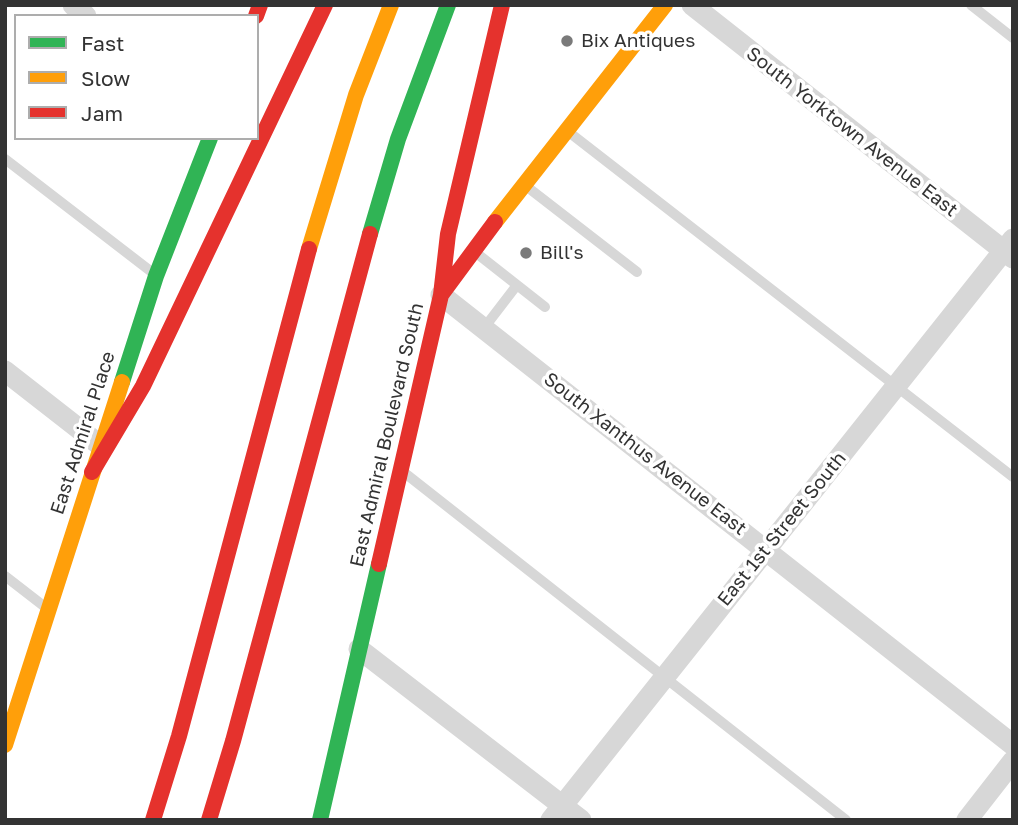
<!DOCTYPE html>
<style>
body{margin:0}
#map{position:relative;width:1018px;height:825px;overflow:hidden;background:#fff;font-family:"Golos Text",sans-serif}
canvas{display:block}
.frame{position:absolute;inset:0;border:7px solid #333;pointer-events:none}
.legend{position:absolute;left:14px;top:14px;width:245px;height:126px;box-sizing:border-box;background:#fff;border:2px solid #adadad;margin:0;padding:9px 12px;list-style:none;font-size:21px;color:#333}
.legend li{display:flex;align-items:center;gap:14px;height:35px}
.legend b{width:35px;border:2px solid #adadad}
</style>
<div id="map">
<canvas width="1018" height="825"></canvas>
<div class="frame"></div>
<ul class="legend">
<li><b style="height:9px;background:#30b455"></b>Fast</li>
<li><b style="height:9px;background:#ff9f0a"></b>Slow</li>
<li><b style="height:9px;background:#e5322d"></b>Jam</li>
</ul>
</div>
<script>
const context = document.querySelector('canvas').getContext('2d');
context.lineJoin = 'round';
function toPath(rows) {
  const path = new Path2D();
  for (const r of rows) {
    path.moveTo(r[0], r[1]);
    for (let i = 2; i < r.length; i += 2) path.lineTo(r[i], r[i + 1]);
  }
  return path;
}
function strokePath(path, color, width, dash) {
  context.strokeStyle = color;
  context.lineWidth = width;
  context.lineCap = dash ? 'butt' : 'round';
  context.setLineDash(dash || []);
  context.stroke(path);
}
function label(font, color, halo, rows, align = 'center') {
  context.font = font + ' "Golos Text",sans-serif';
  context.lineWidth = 7;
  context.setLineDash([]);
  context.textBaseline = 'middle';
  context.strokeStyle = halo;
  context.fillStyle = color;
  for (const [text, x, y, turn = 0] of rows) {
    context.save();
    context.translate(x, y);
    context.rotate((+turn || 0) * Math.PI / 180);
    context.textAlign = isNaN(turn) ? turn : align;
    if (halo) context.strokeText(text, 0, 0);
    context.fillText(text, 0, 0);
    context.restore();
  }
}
const lane = toPath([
 [971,5,1013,38],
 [570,133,1013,477],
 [5,159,153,273],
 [526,186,637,272],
 [475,252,545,307],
 [484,328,517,285],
 [406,474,846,820],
 [5,576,45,607]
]);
const street = toPath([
 [73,5,86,16],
 [692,5,1013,258],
 [441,295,1013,745],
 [5,371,101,446],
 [359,649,581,820],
 [551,820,1013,239],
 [967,820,1013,761]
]);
const fast = toPath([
 [370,234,398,139,448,5],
 [122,382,156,276,210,138],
 [320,820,379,564]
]);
const slow = toPath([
 [495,222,665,5],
 [309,249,356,95,391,5],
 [5,745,122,382]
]);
const jam = toPath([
 [256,16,260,5],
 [441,295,448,234,502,5],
 [92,472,143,386,325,5],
 [379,564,441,295,495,222],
 [153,820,179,736,309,249],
 [209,820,233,741,370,234]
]);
const markers = [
 [567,41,7,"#7a7a7a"],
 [526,253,7,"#7a7a7a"]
];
const poiNames = [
 ["Bix Antiques",581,41],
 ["Bill's",540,253]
];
const streetNames = [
 ["South Yorktown Avenue East",852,132,38],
 ["East Admiral Place",83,433,-72],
 ["East Admiral Boulevard South",387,435,-77],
 ["South Xanthus Avenue East",645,454,38],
 ["East 1st Street South",782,529,-51]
];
strokePath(lane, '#d7d7d7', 10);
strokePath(street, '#d7d7d7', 21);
strokePath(fast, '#30b455', 16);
strokePath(slow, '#ff9f0a', 16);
strokePath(jam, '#e5322d', 16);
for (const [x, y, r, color] of markers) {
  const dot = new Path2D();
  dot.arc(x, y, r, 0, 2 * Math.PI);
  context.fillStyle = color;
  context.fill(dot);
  strokePath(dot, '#fff', 2.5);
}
label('19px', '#333', '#fff', poiNames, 'left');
label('19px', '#333', '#fff', streetNames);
</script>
